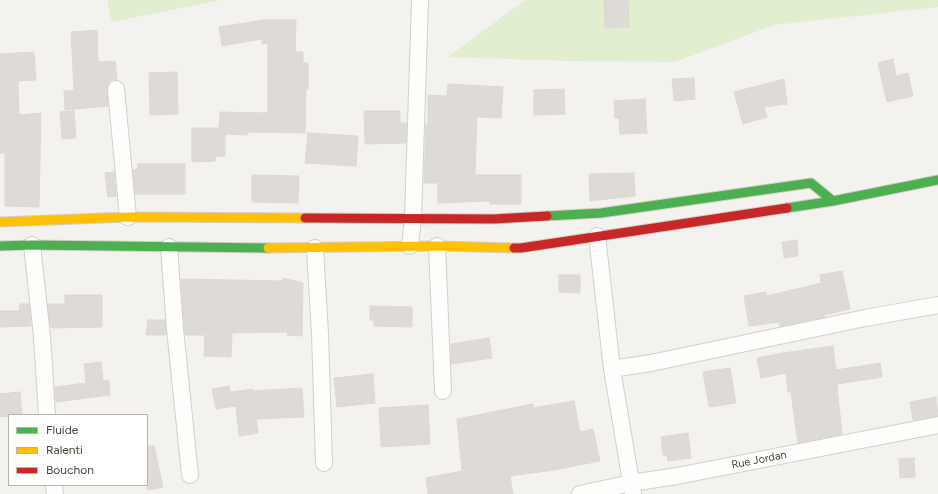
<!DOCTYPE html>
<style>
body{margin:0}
#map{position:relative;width:938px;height:494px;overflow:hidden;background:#f4f2ee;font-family:Figtree,sans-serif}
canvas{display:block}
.legend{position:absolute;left:8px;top:414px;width:140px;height:72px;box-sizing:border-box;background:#fff;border:1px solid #b7b4b0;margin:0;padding:5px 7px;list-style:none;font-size:12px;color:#4b4439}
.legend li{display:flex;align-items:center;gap:8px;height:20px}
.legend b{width:20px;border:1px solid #b7b4b0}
</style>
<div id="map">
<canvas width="938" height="494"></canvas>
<ul class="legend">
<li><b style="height:5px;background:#4caf50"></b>Fluide</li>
<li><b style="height:5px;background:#ffc107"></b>Ralenti</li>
<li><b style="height:5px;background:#c62828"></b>Bouchon</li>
</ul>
</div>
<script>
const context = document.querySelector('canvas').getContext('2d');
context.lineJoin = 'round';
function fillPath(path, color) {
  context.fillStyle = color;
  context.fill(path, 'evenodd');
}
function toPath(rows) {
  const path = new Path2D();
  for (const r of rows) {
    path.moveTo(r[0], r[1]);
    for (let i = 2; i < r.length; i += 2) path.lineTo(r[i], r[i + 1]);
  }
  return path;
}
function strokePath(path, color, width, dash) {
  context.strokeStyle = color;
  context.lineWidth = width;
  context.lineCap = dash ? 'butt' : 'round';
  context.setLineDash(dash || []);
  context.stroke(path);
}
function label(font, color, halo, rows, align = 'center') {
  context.font = font + ' Figtree,sans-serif';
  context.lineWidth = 4;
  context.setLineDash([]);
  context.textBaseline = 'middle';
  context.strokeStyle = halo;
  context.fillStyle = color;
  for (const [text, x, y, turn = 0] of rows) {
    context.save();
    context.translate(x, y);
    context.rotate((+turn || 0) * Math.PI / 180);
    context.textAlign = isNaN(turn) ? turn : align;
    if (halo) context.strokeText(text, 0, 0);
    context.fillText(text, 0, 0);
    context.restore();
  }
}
const green = toPath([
 [107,0,221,0,112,22],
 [525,0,938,0,938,7,774,25,675,62,569,61,448,57]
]);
const building = toPath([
 [604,0,628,0,629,27,605,28,604,0],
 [264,20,296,20,295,52,303,52,303,63,308,63,308,89,306,89,305,133,248,132,248,135,225,134,225,156,215,157,215,161,192,162,192,128,219,128,220,112,268,113,268,43,262,44,262,39,222,46,219,27,264,20],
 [97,30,98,62,115,61,117,80,110,80,107,90,108,106,65,110,64,91,74,90,71,32,97,30],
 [34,52,36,80,18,81,19,115,41,113,39,207,5,206,5,153,0,153,0,54,34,52],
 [893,59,896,76,908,73,913,96,887,102,878,63,893,59],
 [177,72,178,114,150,115,149,73,177,72],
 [694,78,695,99,674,101,672,79,694,78],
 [784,79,787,104,764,107,767,117,743,124,734,92,784,79],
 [448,84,503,87,501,118,477,117,475,175,521,175,521,204,490,204,490,201,438,203,438,183,424,183,426,124,428,124,428,95,447,96,448,84],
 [564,89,565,114,534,115,534,90,564,89],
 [645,99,647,133,620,134,619,118,615,118,614,101,645,99],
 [74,111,76,138,62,139,60,112,74,111],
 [364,111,400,111,400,123,407,123,406,143,365,144,364,111],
 [308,133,358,136,356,166,305,163,308,133],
 [138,164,185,164,185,194,135,194,133,170,138,169,138,164],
 [114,172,116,196,108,197,105,173,114,172],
 [634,173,635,196,590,201,589,174,634,173],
 [252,175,299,176,298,203,252,202,252,175],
 [797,240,798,256,784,258,782,242,797,240],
 [842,271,850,309,824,315,825,317,780,326,779,322,749,326,744,296,766,292,767,296,821,283,820,275,842,271],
 [559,275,580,275,580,293,559,292,559,275],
 [283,278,303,283,302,336,287,335,287,332,232,333,231,357,204,356,205,335,185,335,181,279,283,281,283,278],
 [65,295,102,295,102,327,52,328,50,326,48,304,65,304,65,295],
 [20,304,29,304,31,326,0,327,0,311,19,311,20,304],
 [370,306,412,307,412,327,374,326,374,320,370,320,370,306],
 [148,320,165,320,166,335,146,335,148,320],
 [489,338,492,358,451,364,451,344,489,338],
 [833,346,836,370,880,363,882,377,838,384,837,386,842,434,798,443,791,392,788,392,786,373,761,378,757,358,783,353,833,346],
 [101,362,103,381,109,380,110,395,56,402,55,387,86,383,84,364,101,362],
 [730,368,736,403,709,407,703,372,730,368],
 [373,374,375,403,337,407,334,378,373,374],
 [229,386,230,392,253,389,253,391,302,388,304,417,256,419,258,433,239,436,236,406,216,409,212,389,229,386],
 [20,392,22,415,9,415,9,416,0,417,0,394,20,392],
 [936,397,938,416,913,420,910,402,936,397],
 [574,401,580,432,593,429,600,461,554,470,510,476,513,494,428,494,426,478,462,471,457,419,533,404,533,408,574,401],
 [428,405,430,444,381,447,379,408,428,405],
 [688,433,691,458,668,461,667,455,663,455,661,437,688,433],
 [147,446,154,446,163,487,147,490,147,446],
 [914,458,915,477,900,478,899,459,914,458]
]);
const street = toPath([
 [116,89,128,217],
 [597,236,612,369,633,494],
 [32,245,42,336,47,415],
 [410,246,413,218,420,0],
 [437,246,443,391],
 [169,247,175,329,190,475],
 [315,248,320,334,324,463],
 [612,369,651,363,865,318,938,305],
 [54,485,55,494],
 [580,494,631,483,677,476,938,425]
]);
const fast = toPath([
 [787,208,833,201,938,180],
 [547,216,601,213,811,183,833,201],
 [0,246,32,245,268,248]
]);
const slow = toPath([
 [0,222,128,217,305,218],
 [268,248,437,246,514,248]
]);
const jam = toPath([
 [305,218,493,219,547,216],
 [514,248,521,248,787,208]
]);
const streetNames = [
 ["Rue Jordan",759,460,-11]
];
fillPath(green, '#e1eecf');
fillPath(building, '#dedbd6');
strokePath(building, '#dcd9d4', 1);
strokePath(street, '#d2d0cb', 18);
strokePath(fast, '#d3cfc5', 11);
strokePath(slow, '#d3cfc5', 11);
strokePath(jam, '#d3cfc5', 11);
strokePath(street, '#fdfdfc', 16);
strokePath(fast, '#4caf50', 9);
strokePath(slow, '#ffc107', 9);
strokePath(jam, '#c62828', 9);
label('11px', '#4b4439', '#fff', streetNames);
</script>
